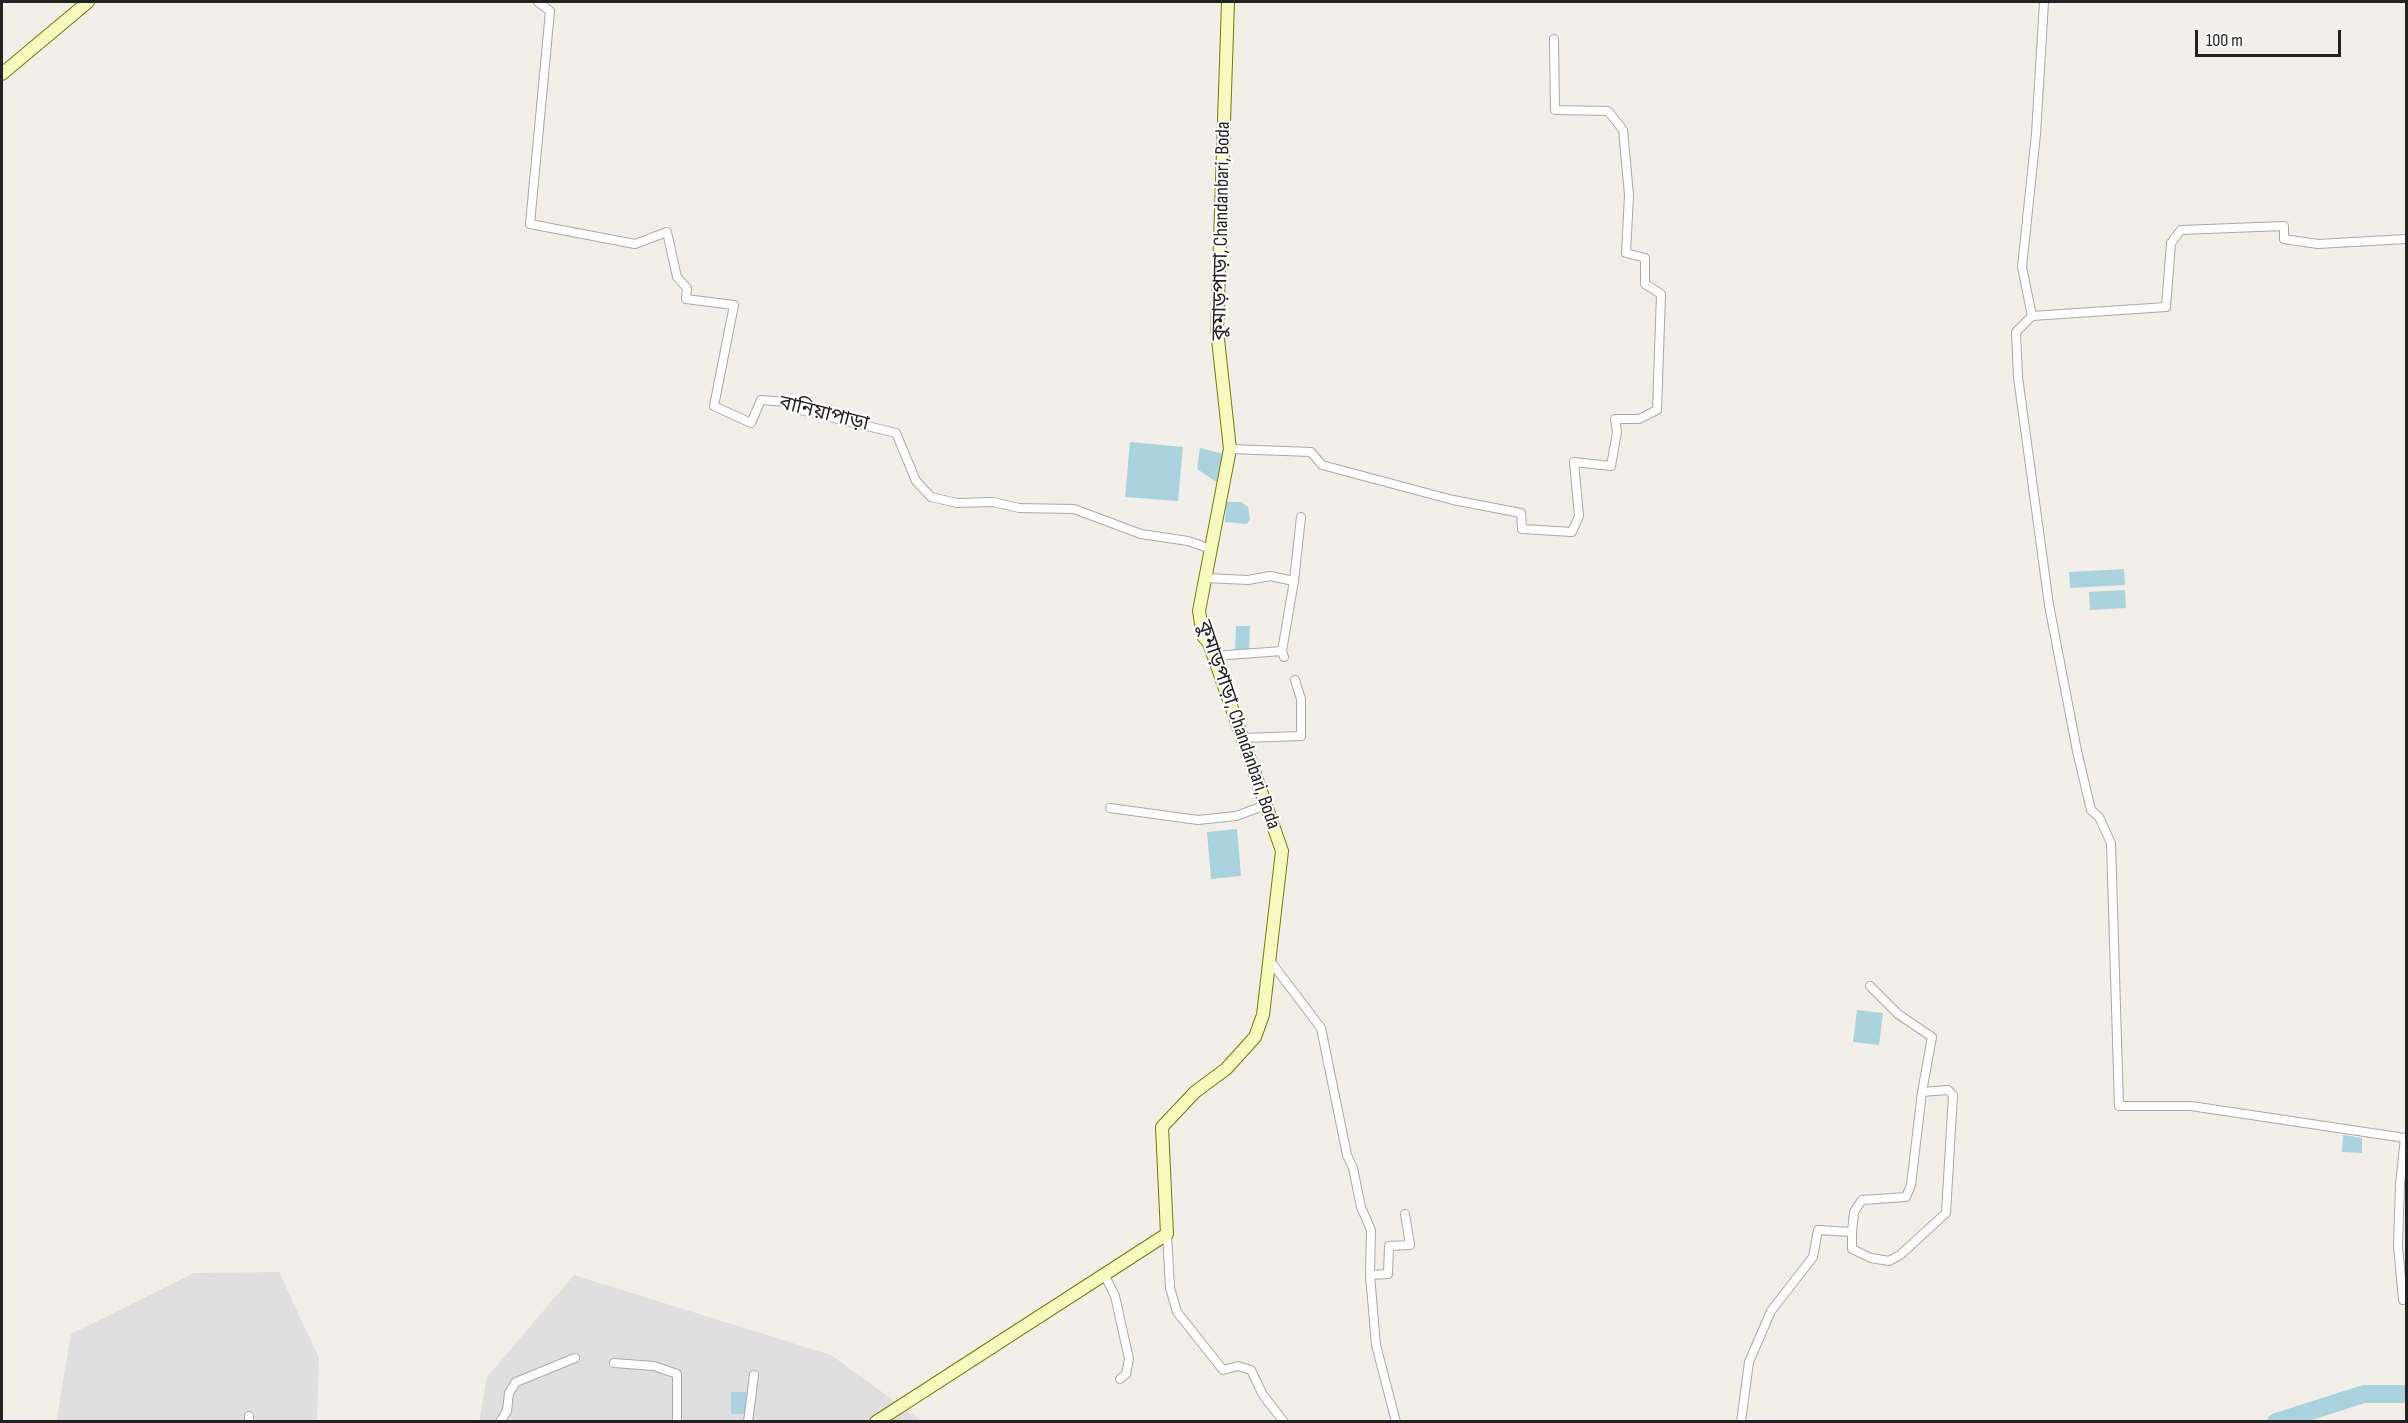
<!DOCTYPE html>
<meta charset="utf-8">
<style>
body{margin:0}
#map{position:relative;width:2408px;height:1423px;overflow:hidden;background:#f2efe9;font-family:"Sofia Sans Condensed",sans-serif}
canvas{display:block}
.frame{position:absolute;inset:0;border:3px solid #222;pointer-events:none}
.scale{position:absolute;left:2195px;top:30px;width:146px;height:27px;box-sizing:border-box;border:3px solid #222;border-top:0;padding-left:8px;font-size:18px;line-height:21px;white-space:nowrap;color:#222;-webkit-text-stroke:4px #fff;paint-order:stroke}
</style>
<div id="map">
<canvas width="2408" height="1423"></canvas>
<div class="frame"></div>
<div class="scale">100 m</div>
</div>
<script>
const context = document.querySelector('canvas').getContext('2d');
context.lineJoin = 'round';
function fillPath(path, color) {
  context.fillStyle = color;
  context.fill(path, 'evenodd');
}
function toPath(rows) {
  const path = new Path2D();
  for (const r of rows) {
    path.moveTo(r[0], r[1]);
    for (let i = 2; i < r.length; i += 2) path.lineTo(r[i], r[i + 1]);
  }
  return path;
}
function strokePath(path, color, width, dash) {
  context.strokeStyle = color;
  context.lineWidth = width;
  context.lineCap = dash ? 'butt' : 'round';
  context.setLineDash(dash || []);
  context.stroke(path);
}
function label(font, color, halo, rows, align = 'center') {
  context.font = font + ' "Sofia Sans Condensed","Noto Sans Bengali",sans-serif';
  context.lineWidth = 4.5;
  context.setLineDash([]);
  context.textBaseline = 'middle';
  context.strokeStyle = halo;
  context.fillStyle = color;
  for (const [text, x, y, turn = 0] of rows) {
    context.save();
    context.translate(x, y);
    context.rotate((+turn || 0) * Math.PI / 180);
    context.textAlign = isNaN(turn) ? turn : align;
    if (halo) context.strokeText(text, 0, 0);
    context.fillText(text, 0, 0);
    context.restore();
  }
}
const residential = toPath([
 [279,1272,319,1358,317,1421,56,1422,71,1334,194,1273],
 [574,1275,831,1355,922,1421,479,1422,487,1377]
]);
const water = toPath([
 [1130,442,1183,447,1178,501,1125,497],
 [1200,448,1224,454,1218,483,1197,469],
 [1226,502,1241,502,1248,507,1250,519,1247,524,1225,522],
 [2124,569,2125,585,2070,588,2069,572],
 [2125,590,2126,608,2090,610,2089,592],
 [1236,626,1250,626,1249,652,1235,652],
 [1237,829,1241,876,1211,879,1207,832],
 [1857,1010,1883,1013,1879,1045,1853,1042],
 [2343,1135,2362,1138,2362,1153,2342,1152],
 [731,1392,746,1392,746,1414,731,1414]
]);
const river = toPath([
 [2276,1422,2364,1394,2406,1394]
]);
const street = toPath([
 [538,2,550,11,530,224,635,244,667,232,677,277,687,288,686,299,734,305,714,406,751,423,761,400,786,402,796,409,896,433,916,481,931,497,957,503,993,502,1019,508,1074,509,1141,534,1188,541,1211,549],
 [2406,239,2318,244,2284,239,2284,226,2181,230,2171,243,2166,307,2032,316,2016,332,2018,377,2049,605,2077,751,2091,810,2099,817,2111,843,2119,1106,2191,1106,2405,1138,2400,1184,2398,1246,2403,1300,2406,1300],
 [2032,316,2022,267,2036,134,2044,2],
 [1230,449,1311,452,1322,465,1453,500,1521,513,1522,529,1572,532,1579,516,1574,462,1611,466,1617,432,1615,419,1639,419,1657,410,1661,294,1645,284,1645,258,1626,253,1629,195,1623,130,1608,111,1555,110,1554,39],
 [1206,578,1248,580,1270,576,1294,581,1282,651,1284,657],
 [1294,581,1301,517],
 [1214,656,1282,651],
 [1243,738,1301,736,1301,699,1295,680],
 [1110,808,1198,820,1236,816,1266,805],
 [1271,962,1321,1028,1347,1155,1353,1168,1361,1207,1371,1230,1370,1275,1376,1345,1396,1422],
 [1852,1232,1854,1212,1862,1200,1906,1197,1911,1185,1922,1092],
 [1167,1234,1170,1288,1177,1312,1223,1370,1238,1366,1251,1370,1263,1395,1284,1422],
 [1104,1274,1115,1296,1129,1359,1126,1374,1120,1379],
 [1370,1275,1388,1274,1389,1246,1410,1245,1405,1214],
 [614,1363,654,1366,677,1374,677,1422],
 [249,1422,249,1416],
 [500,1422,507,1411,509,1393,516,1382,575,1358],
 [748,1422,754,1375],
 [1741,1422,1749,1362,1771,1311,1813,1257,1818,1230,1852,1232,1852,1249,1871,1258,1889,1261,1900,1255,1946,1213,1953,1095,1948,1090,1922,1092,1932,1037,1898,1014,1870,986]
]);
const secondary = toPath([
 [2,74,88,2],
 [876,1422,1167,1234,1162,1127,1195,1092,1226,1069,1255,1037,1263,1015,1282,851,1209,643,1203,636,1199,611,1230,449,1217,330,1228,2]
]);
const streetNames = [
 ["কুমাড়পাড়া, Chandanbari, Boda",1222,231,-89],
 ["বানিয়াপাড়া",824,414,14],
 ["কুমাড়পাড়া, Chandanbari, Boda",1238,725,71]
];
fillPath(residential, '#e0dfdf');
fillPath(water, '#aad3df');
strokePath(river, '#aad3df', 18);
strokePath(street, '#a9a9a9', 10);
strokePath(secondary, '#707d05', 14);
strokePath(street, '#fff', 8);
strokePath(secondary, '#f7fabf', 12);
label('20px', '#222', '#fff', streetNames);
</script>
